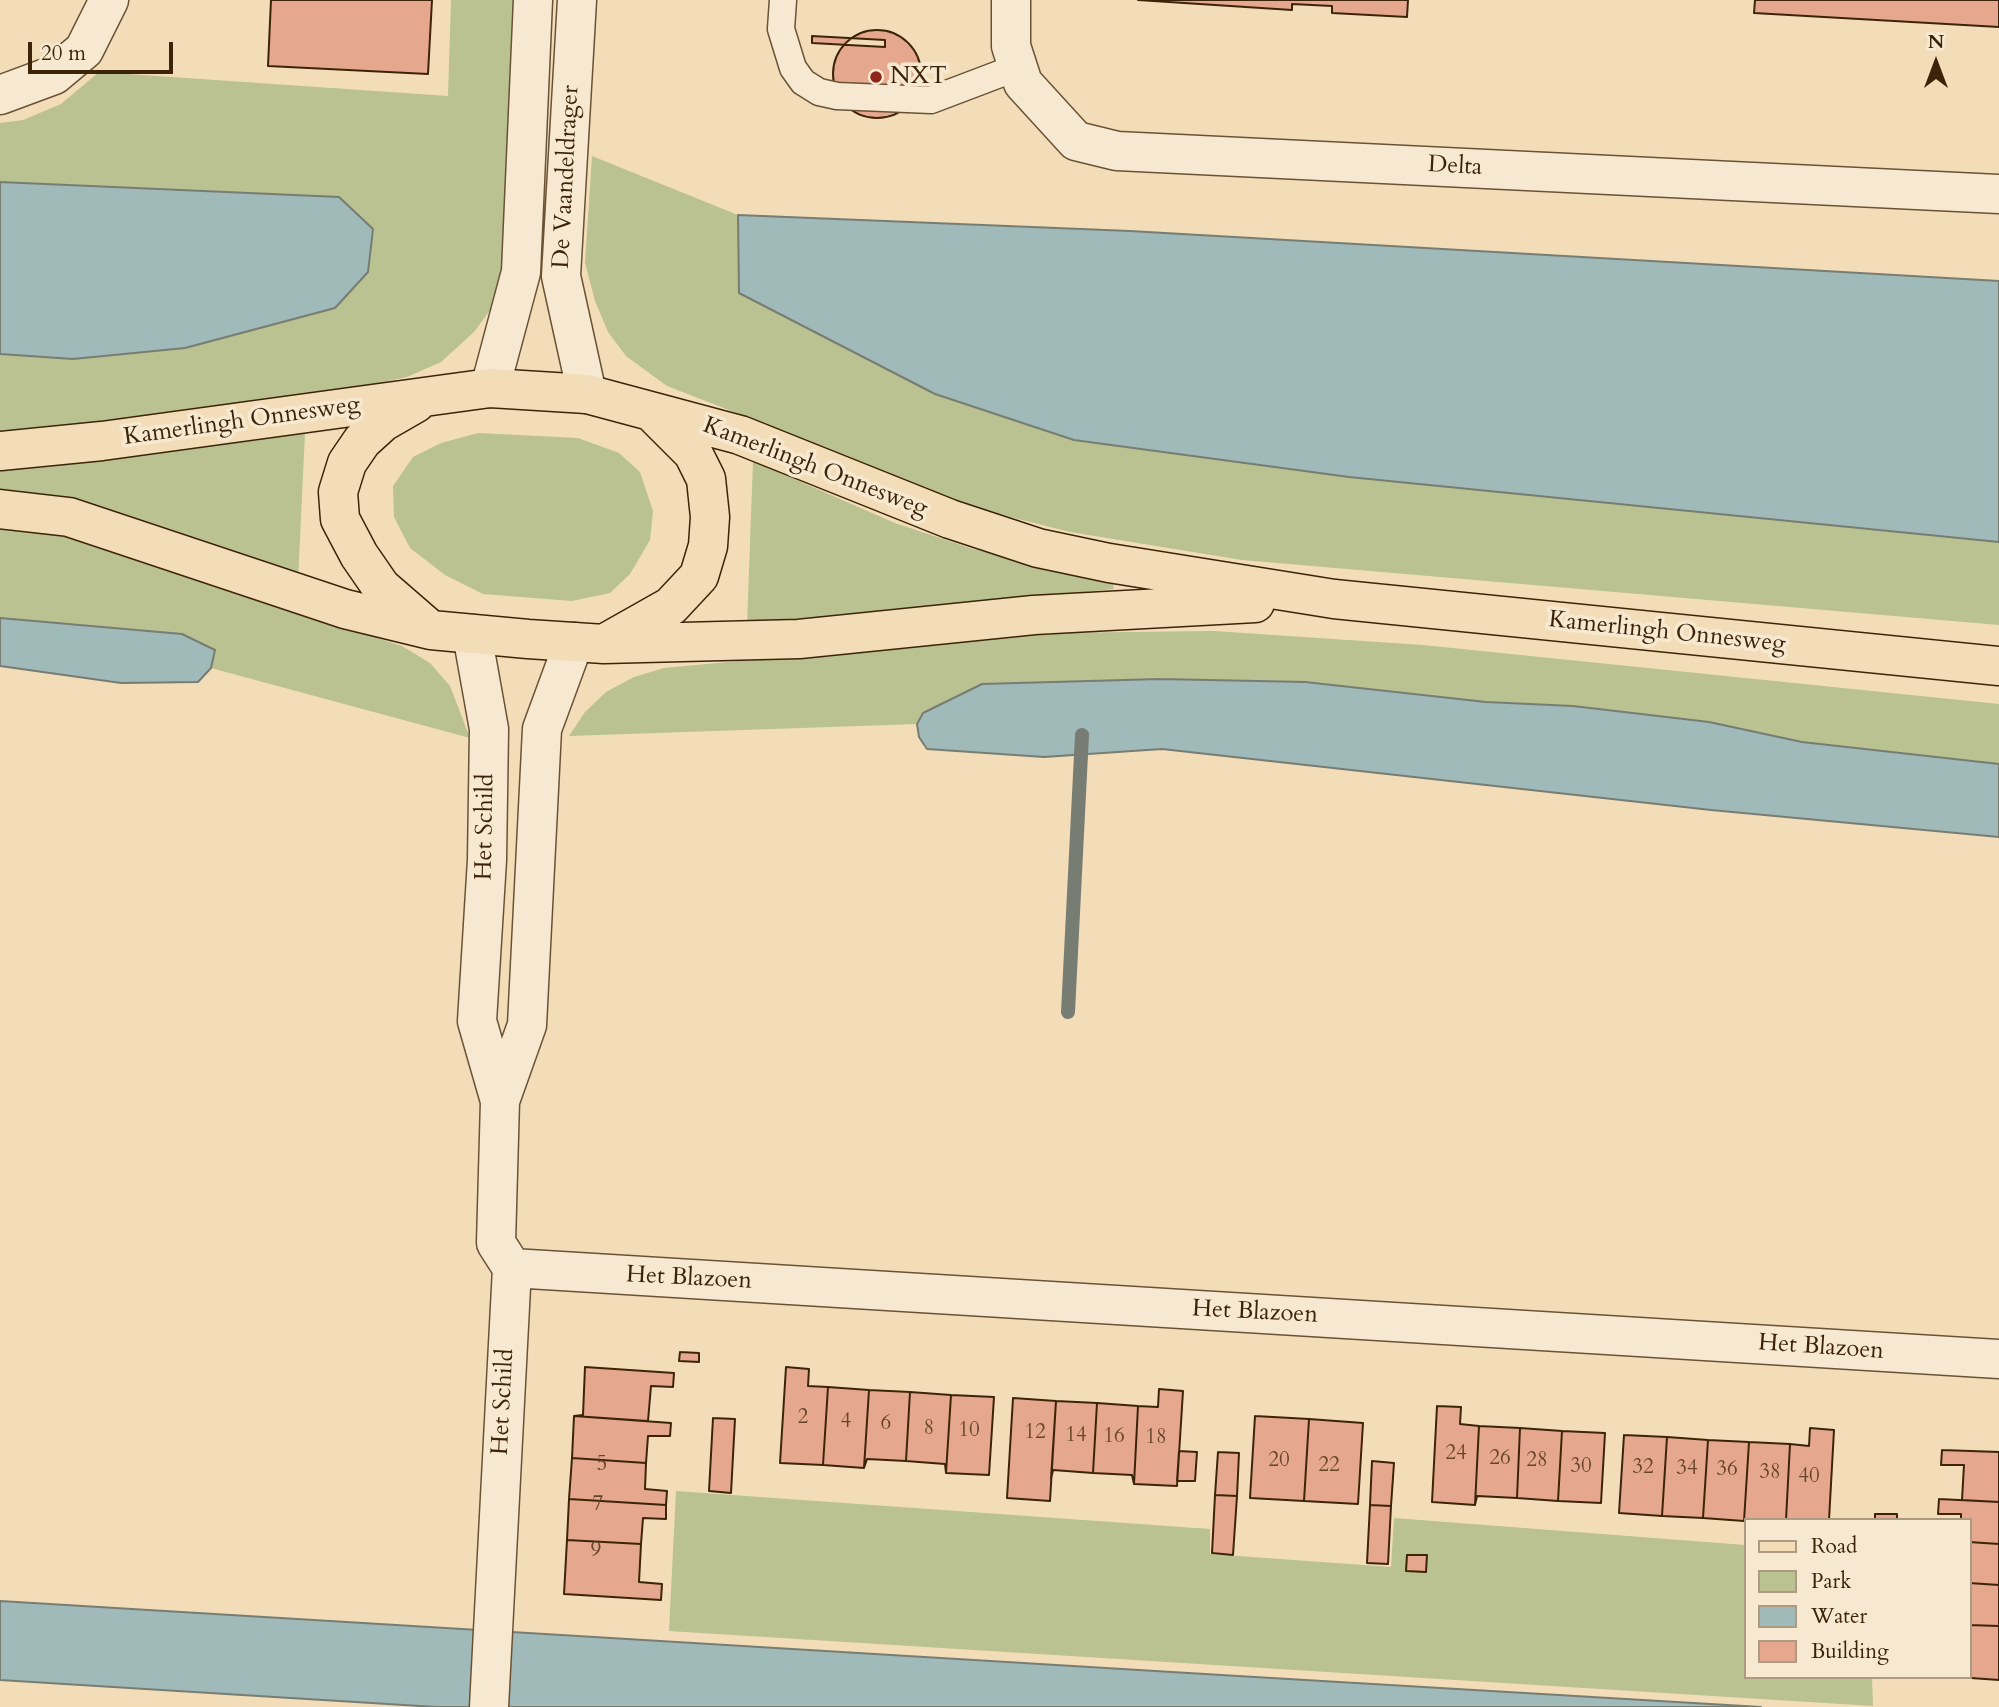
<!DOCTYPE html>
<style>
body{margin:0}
#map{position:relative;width:1999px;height:1707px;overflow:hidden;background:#f3ddb8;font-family:Cardo,serif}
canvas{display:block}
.legend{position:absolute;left:1744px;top:1518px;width:228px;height:161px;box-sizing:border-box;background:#f7e9d1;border:2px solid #ad9a81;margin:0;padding:9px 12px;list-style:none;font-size:21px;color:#3d2409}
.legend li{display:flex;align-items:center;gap:14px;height:35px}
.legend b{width:35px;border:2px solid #ad9a81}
.north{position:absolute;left:1901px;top:28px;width:70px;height:70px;-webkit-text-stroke:5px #f7e9d1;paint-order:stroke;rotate:0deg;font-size:19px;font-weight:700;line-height:28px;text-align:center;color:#3d2409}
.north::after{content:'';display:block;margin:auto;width:24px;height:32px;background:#3d2409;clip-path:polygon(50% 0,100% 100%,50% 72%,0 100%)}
.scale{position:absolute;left:28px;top:42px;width:145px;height:32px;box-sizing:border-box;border:4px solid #3d2409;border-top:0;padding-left:9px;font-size:21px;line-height:24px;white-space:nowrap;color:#3d2409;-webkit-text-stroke:5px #f7e9d1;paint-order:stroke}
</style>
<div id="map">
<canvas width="1999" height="1707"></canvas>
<ul class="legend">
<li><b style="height:9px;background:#f3ddb8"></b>Road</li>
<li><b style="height:19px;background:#b9c290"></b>Park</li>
<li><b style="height:19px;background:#a0b9b9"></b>Water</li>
<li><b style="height:19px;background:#e6a78f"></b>Building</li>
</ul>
<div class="north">N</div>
<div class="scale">20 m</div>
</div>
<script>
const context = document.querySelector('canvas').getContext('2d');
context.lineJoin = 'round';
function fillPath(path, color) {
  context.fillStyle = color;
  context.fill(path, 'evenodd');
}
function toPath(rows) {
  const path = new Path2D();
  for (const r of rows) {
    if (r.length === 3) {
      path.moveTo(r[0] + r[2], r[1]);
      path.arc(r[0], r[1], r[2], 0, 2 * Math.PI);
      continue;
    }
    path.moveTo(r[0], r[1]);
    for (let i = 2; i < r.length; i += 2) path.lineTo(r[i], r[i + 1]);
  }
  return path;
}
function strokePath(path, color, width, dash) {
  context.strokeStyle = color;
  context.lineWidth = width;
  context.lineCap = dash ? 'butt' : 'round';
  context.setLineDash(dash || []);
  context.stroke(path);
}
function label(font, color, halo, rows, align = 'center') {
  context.font = font + ' Cardo,serif';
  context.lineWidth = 7;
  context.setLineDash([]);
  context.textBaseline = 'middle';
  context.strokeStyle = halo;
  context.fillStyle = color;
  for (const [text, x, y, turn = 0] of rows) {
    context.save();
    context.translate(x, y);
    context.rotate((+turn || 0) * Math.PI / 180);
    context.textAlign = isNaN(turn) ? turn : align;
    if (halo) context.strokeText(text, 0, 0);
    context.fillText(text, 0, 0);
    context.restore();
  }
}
const green = toPath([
 [451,0,515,0,510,149,501,276,491,309,474,332,441,362,407,377,332,393,192,418,0,433,0,354,73,359,185,348,334,308,339,197,0,182,0,123,23,120,61,104,99,72,448,96],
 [592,156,738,215,739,293,1074,440,1349,477,1999,542,1999,625,1242,560,1070,532,970,507,857,466,770,426,667,386,626,356,608,332,595,301,585,263],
 [305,433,298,581,0,493,0,468],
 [478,433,578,438,619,453,640,472,653,511,650,540,630,574,610,593,572,601,483,594,445,575,410,548,394,517,393,486,413,457,441,443],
 [753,461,895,523,973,549,1112,579,1114,589,747,626],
 [0,522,36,526,402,646,430,663,450,686,470,738,211,668,215,650,142,630,0,618],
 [1214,631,1423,645,1999,704,1999,764,1802,742,1709,722,1573,706,1486,702,935,709,923,713,917,724,569,736,585,712,606,692,634,677,664,668,1039,633],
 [676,1491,1210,1529,1210,1554,1391,1567,1394,1518,1745,1545,1745,1677,1872,1677,1873,1706,669,1631]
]);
const water = toPath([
 [0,182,339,197,373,229,368,272,335,308,185,348,73,359,0,354,0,182],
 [738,215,1130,231,1999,281,1999,542,1349,477,1074,440,935,394,739,293,738,215],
 [0,618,182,634,215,650,211,668,198,682,121,683,0,666,0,618],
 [1160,679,1305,682,1486,702,1573,706,1709,722,1802,742,1999,764,1999,837,1711,810,1162,749,1044,757,927,749,919,737,917,724,923,713,982,684,1160,679],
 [0,1601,1238,1676,1761,1707,436,1707,0,1680,0,1601]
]);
const stream = toPath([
 [1068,1012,1082,735]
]);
const building = toPath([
 [271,0,432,0,428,74,268,66,271,0],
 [1138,0,1408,0,1407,17,1332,13,1332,6,1292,4,1292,10,1138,0],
 [1755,0,1999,0,1999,27,1754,13,1755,0],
 [877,74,44],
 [812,36,885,40,885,47,812,43,812,36],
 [680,1352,699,1353,699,1362,679,1361,680,1352],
 [585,1367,674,1373,673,1387,651,1386,648,1421,574,1416,583,1415,585,1367],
 [786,1367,809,1369,808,1386,828,1387,823,1465,780,1463,786,1367],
 [828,1387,869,1390,864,1468,823,1465,828,1387],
 [1159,1389,1183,1391,1177,1486,1134,1484,1138,1406,1158,1407,1159,1389],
 [869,1390,910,1392,906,1461,867,1459,864,1468,869,1390],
 [910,1392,951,1395,946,1473,945,1464,906,1461,910,1392],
 [951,1395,994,1397,989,1475,946,1473,951,1395],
 [1013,1398,1056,1401,1050,1501,1007,1498,1013,1398],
 [1056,1401,1097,1403,1093,1473,1053,1470,1051,1479,1056,1401],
 [1097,1403,1138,1406,1134,1484,1132,1475,1093,1473,1097,1403],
 [1437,1406,1461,1407,1460,1424,1479,1426,1475,1505,1432,1502,1437,1406],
 [574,1416,671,1423,670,1436,648,1436,646,1463,572,1458,574,1416],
 [1255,1416,1309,1419,1304,1501,1250,1498,1255,1416],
 [713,1418,735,1419,731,1493,709,1491,713,1418],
 [1309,1419,1363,1423,1358,1504,1304,1501,1309,1419],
 [1479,1426,1520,1428,1517,1498,1477,1496,1475,1505,1479,1426],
 [1520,1428,1562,1431,1558,1501,1517,1498,1520,1428],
 [1810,1428,1834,1430,1829,1520,1786,1520,1790,1444,1809,1446,1810,1428],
 [1562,1431,1605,1433,1601,1503,1558,1501,1562,1431],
 [1624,1435,1667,1437,1662,1516,1619,1513,1624,1435],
 [1667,1437,1708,1440,1703,1518,1662,1516,1667,1437],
 [1708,1440,1749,1442,1744,1521,1703,1518,1708,1440],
 [1749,1442,1790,1444,1786,1520,1744,1521,1749,1442],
 [1942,1450,1999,1452,1999,1502,1962,1500,1964,1465,1941,1465,1942,1450],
 [1179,1451,1197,1452,1195,1481,1177,1481,1179,1451],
 [1218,1452,1239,1453,1237,1496,1215,1495,1218,1452],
 [572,1458,646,1463,645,1489,667,1491,666,1505,569,1499,572,1458],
 [1372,1461,1394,1463,1391,1506,1370,1505,1372,1461],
 [1215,1495,1237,1496,1233,1555,1212,1553,1215,1495],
 [569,1499,666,1505,666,1519,643,1518,641,1544,567,1540,569,1499],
 [1939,1499,1999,1502,1999,1544,1969,1542,1969,1520,1961,1520,1961,1514,1938,1514,1939,1499],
 [1370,1505,1391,1506,1388,1564,1367,1563,1370,1505],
 [1875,1514,1897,1514,1897,1520,1875,1520,1875,1514],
 [567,1540,641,1544,639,1582,662,1584,661,1600,564,1594,567,1540],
 [1969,1542,1999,1544,1999,1585,1969,1583,1969,1542],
 [1407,1555,1427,1555,1426,1572,1406,1571,1407,1555],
 [1969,1583,1999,1585,1999,1626,1969,1625,1969,1583],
 [1969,1625,1999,1626,1999,1680,1957,1677,1969,1677,1969,1625]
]);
const service = toPath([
 [783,0,781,29,793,68,803,82,819,92,837,96,931,100,1018,67]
]);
const minor = toPath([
 [577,0,561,276,587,394],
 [1011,0,1011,46,1023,83,1076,141,1117,151,1999,194],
 [0,95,54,75,84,50,109,0],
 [490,388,521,272,533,0],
 [472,634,489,729,487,860,477,1021,500,1101,496,1243,512,1268,489,1707],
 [500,1101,527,1025,542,729,574,642],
 [512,1268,1999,1359]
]);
const primary = toPath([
 [416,403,383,422,362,441,347,463,338,492,340,519,359,555,381,587,426,626],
 [0,451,102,441,490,388,587,394,740,435,950,519,1038,548,1109,563,1334,599,1999,666],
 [0,509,69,517,345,609,431,630,528,639,604,644,799,639,1034,615,1255,603],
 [609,641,671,606,699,576,708,546,710,517,706,479,693,453,653,413]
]);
const markers = [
 [876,77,7,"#8f2418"]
];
const numberNames = [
 ["2",803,1418],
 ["4",846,1422],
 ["6",886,1424],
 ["8",929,1429],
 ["10",969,1431],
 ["12",1035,1433],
 ["14",1076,1436],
 ["16",1114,1437],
 ["18",1156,1438],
 ["24",1456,1454],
 ["26",1500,1459],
 ["20",1279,1461],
 ["28",1537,1461],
 ["5",602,1465],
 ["22",1329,1466],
 ["30",1581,1467],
 ["32",1643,1468],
 ["34",1687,1469],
 ["36",1727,1470],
 ["38",1770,1473],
 ["40",1809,1477],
 ["7",598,1505],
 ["9",596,1551]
];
const poiNames = [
 ["NXT",890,77]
];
const streetNames = [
 ["Delta",1455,167,3],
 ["De Vaandeldrager",567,177,-87],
 ["Kamerlingh Onnesweg",242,422,-8],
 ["Kamerlingh Onnesweg",815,468,21],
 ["Kamerlingh Onnesweg",1667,633,6],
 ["Het Schild",486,827,-89],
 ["Het Blazoen",689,1279,3],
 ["Het Blazoen",1255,1313,3],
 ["Het Blazoen",1821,1348,4],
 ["Het Schild",504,1402,-87]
];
fillPath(green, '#b9c290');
fillPath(water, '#a0b9b9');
strokePath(water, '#787d73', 2);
strokePath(stream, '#787d73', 14);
fillPath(building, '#e6a78f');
strokePath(building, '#3d2409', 2);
strokePath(service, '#6a5235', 29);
strokePath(minor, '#6a5235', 41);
strokePath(primary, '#3d2409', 41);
strokePath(service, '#f7e9d1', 26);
strokePath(minor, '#f7e9d1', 38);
strokePath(primary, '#f3ddb8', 38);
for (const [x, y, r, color] of markers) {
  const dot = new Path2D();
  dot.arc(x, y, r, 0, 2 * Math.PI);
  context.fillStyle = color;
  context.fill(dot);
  strokePath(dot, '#f7e9d1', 2.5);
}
label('21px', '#67452a', null, numberNames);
label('24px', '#3d2409', '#f7e9d1', poiNames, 'left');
label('24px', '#3d2409', '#f7e9d1', streetNames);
</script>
